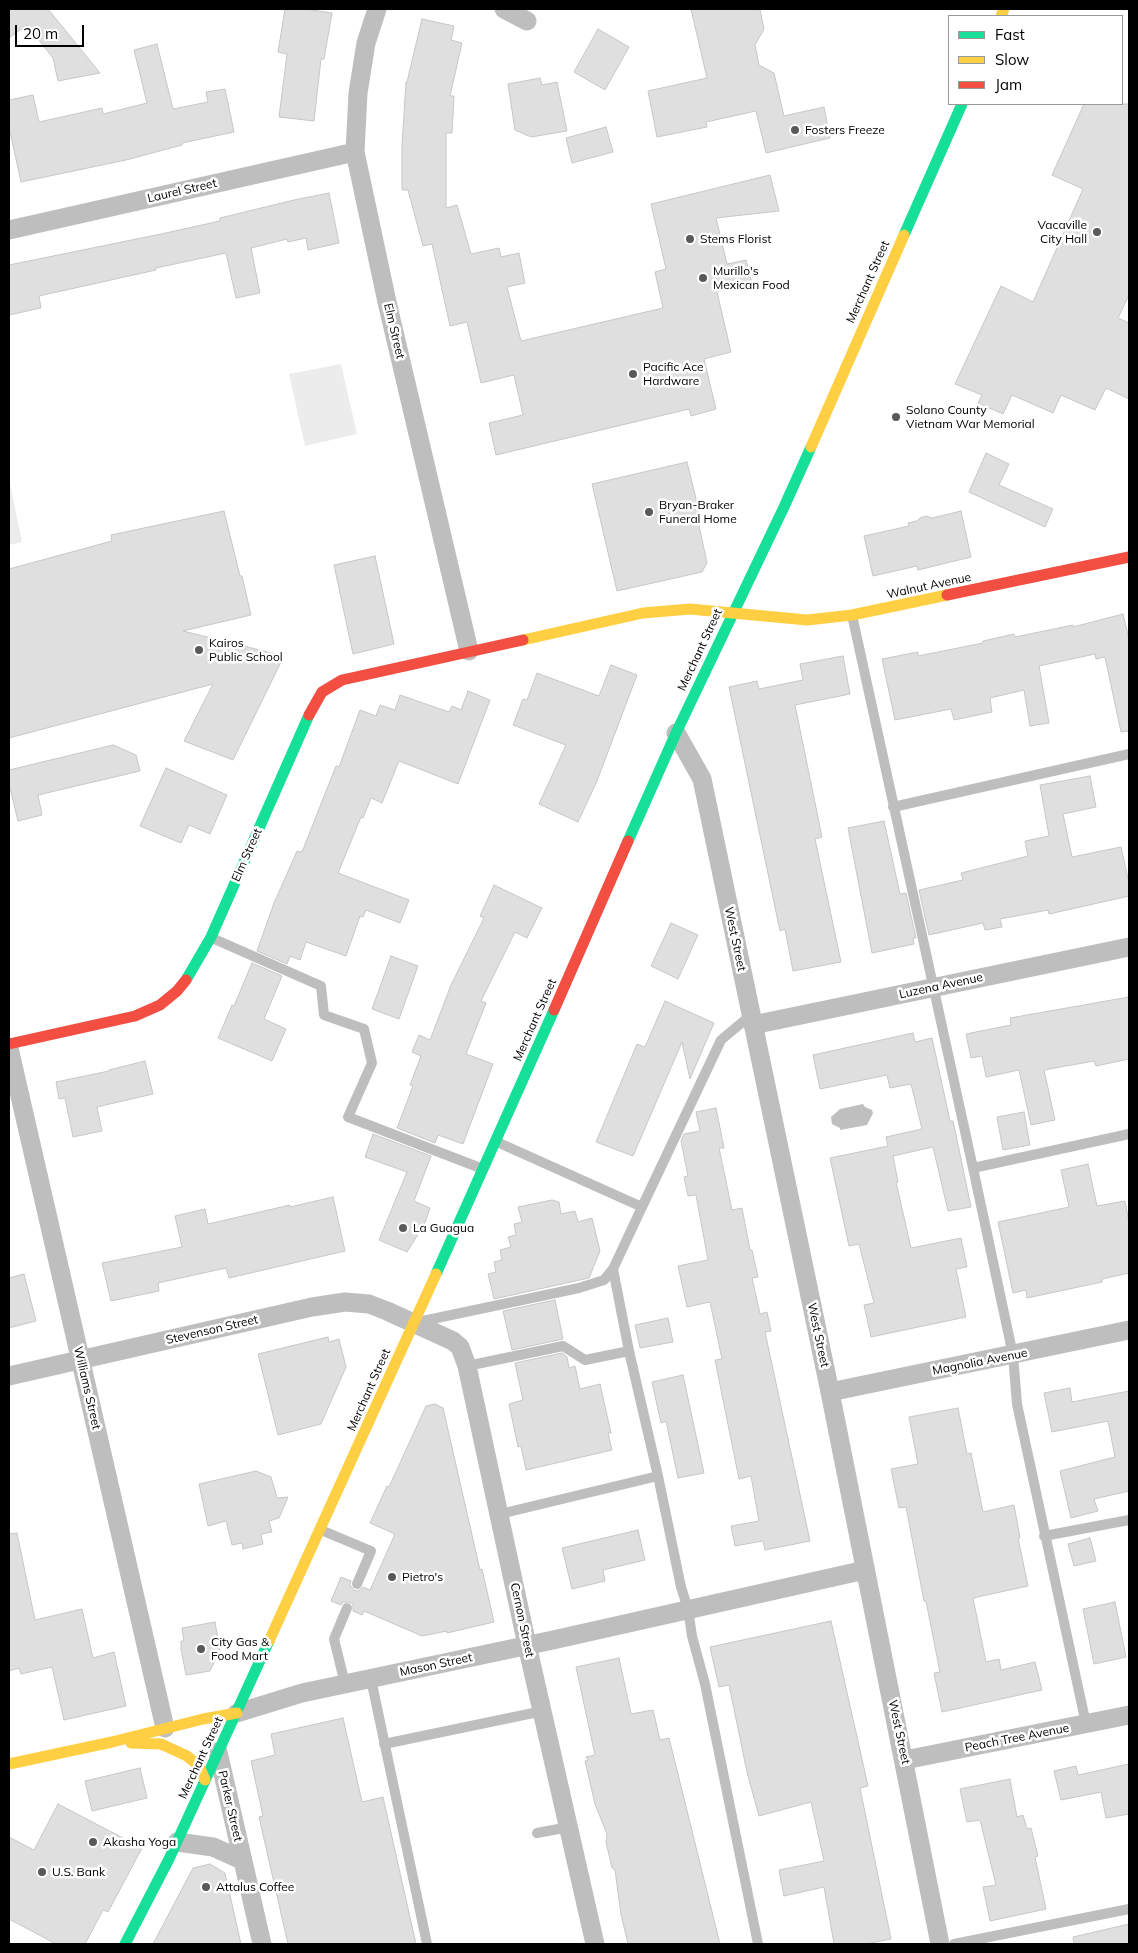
<!DOCTYPE html>
<style>
body{margin:0}
#map{position:relative;width:1138px;height:1953px;overflow:hidden;background:#fff;font-family:Mulish,sans-serif}
canvas{display:block}
.frame{position:absolute;inset:0;border:10px solid #000;pointer-events:none}
.legend{position:absolute;left:948px;top:15px;width:175px;height:90px;box-sizing:border-box;background:#fff;border:1px solid #999;margin:0;padding:6px 9px;list-style:none;font-size:15px;color:#000}
.legend li{display:flex;align-items:center;gap:10px;height:25px}
.legend b{width:25px;border:1px solid #999}
.scale{position:absolute;left:15px;top:25px;width:69px;height:22px;box-sizing:border-box;border:2px solid #000;border-top:0;padding-left:6px;font-size:15px;line-height:18px;white-space:nowrap;color:#000;-webkit-text-stroke:4px #fff;paint-order:stroke}
</style>
<div id="map">
<canvas width="1138" height="1953"></canvas>
<div class="frame"></div>
<ul class="legend">
<li><b style="height:6px;background:#16e098"></b>Fast</li>
<li><b style="height:6px;background:#ffcf43"></b>Slow</li>
<li><b style="height:6px;background:#f24e42"></b>Jam</li>
</ul>
<div class="scale">20 m</div>
</div>
<script>
const context = document.querySelector('canvas').getContext('2d');
context.lineJoin = 'round';
function fillPath(path, color) {
  context.fillStyle = color;
  context.fill(path, 'evenodd');
}
function toPath(rows) {
  const path = new Path2D();
  for (const r of rows) {
    path.moveTo(r[0], r[1]);
    for (let i = 2; i < r.length; i += 2) path.lineTo(r[i], r[i + 1]);
  }
  return path;
}
function strokePath(path, color, width, dash) {
  context.strokeStyle = color;
  context.lineWidth = width;
  context.lineCap = dash ? 'butt' : 'round';
  context.setLineDash(dash || []);
  context.stroke(path);
}
function label(font, color, halo, rows, align = 'center') {
  context.font = font + ' Mulish,sans-serif';
  context.lineWidth = 5;
  context.setLineDash([]);
  context.textBaseline = 'middle';
  context.strokeStyle = halo;
  context.fillStyle = color;
  for (const [text, x, y, turn = 0] of rows) {
    context.save();
    context.translate(x, y);
    context.rotate((+turn || 0) * Math.PI / 180);
    context.textAlign = isNaN(turn) ? turn : align;
    if (halo) context.strokeText(text, 0, 0);
    context.fillText(text, 0, 0);
    context.restore();
  }
}
const green = toPath([
 [341,364,357,434,305,446,289,374],
 [9,479,22,542,9,545]
]);
const water = toPath([
 [863,1104,865,1107,872,1110,873,1113,867,1125,840,1130,840,1128,832,1124,831,1117,840,1109]
]);
const building = toPath([
 [9,9,48,9,100,73,58,81,53,58,27,25,9,38,9,9],
 [285,9,305,9,332,13,324,59,321,59,314,121,279,117,287,54,278,52,285,9],
 [691,9,760,9,764,29,755,45,759,65,774,73,784,116,824,107,830,138,766,153,756,111,706,122,707,127,657,137,648,91,707,78,691,9],
 [422,19,454,26,451,40,462,43,450,96,454,96,452,133,446,133,446,208,457,205,471,254,499,248,501,257,519,253,525,283,507,287,521,341,663,308,655,272,666,269,651,204,770,175,779,211,716,218,727,264,746,260,752,283,717,292,731,352,704,359,716,409,691,416,689,409,496,455,489,423,523,415,514,375,481,383,467,322,450,326,432,244,423,246,408,190,402,190,402,146,406,82,407,82,422,19],
 [598,29,629,47,605,90,574,72,598,29],
 [157,44,173,109,208,102,206,92,225,89,234,132,182,143,182,145,126,160,21,182,9,127,9,100,33,95,39,122,102,108,103,114,147,103,134,50,157,44],
 [540,78,542,85,557,82,567,131,531,137,515,130,508,84,540,78],
 [1084,104,1129,104,1129,295,1118,318,1129,323,1129,399,1106,388,1095,410,1061,395,1053,413,1012,395,1003,414,978,403,982,395,955,384,1001,286,1033,302,1083,189,1052,175,1084,104],
 [606,127,613,152,572,163,566,138,606,127],
 [329,193,339,243,308,250,306,238,288,242,287,239,251,248,260,293,236,298,226,253,156,268,156,270,39,296,41,308,9,315,9,265,161,234,220,221,220,218,294,200,329,193],
 [986,453,1009,464,999,485,1053,509,1045,527,969,492,986,453],
 [687,462,700,515,697,516,707,563,702,572,617,591,592,484,687,462],
 [224,511,240,576,242,576,251,615,183,631,284,656,233,760,184,741,213,684,9,738,9,569,112,541,111,535,224,511],
 [961,511,971,557,918,570,917,566,873,576,864,536,909,526,908,523,917,521,920,518,926,516,932,518,961,511],
 [375,556,394,644,353,654,334,565,375,556],
 [1123,614,1129,639,1129,731,1121,732,1105,657,1096,659,1095,654,1039,666,1049,723,1030,726,1024,690,990,698,992,712,954,720,951,709,895,720,882,659,918,652,918,656,983,643,983,641,1014,634,1015,637,1073,625,1073,627,1123,614],
 [843,656,850,694,795,705,822,837,815,839,841,962,793,971,785,929,780,931,729,687,757,681,759,689,803,680,800,664,843,656],
 [611,665,637,675,597,781,578,822,539,804,566,745,513,725,523,699,527,700,537,673,599,696,611,665],
 [468,691,490,700,458,784,399,761,382,803,371,798,363,818,361,817,338,873,409,900,400,923,366,910,363,917,360,916,346,956,306,942,300,960,290,956,287,964,257,951,274,903,297,851,302,852,336,766,339,767,360,710,376,716,380,705,395,710,400,695,449,712,452,706,461,710,468,691],
 [113,745,136,755,140,771,38,795,42,815,18,821,9,784,9,770,113,745],
 [166,768,227,795,210,834,189,825,181,843,140,826,166,768],
 [1090,776,1096,807,1063,814,1072,857,1121,847,1129,883,1129,896,1049,914,1048,910,1000,919,1002,927,985,930,983,923,929,935,919,890,963,880,961,873,1028,856,1025,841,1049,836,1040,785,1090,776],
 [884,821,900,894,906,893,916,938,913,938,914,944,872,953,848,828,884,821],
 [494,885,542,908,527,938,515,932,481,1001,486,1003,466,1054,493,1064,463,1144,438,1135,435,1143,397,1128,413,1086,410,1085,421,1056,412,1052,419,1035,430,1040,451,985,484,918,480,916,494,885],
 [671,923,698,935,678,979,651,966,671,923],
 [391,956,418,966,399,1019,372,1009,391,956],
 [252,963,282,976,264,1019,286,1029,272,1061,218,1038,232,1005,234,1006,252,963],
 [1129,997,1129,1059,1096,1066,1094,1061,1044,1070,1055,1120,1031,1125,1019,1070,986,1077,982,1056,971,1058,966,1034,1011,1025,1010,1018,1129,997],
 [665,1001,714,1023,690,1079,682,1042,633,1156,596,1142,637,1044,645,1047,665,1001],
 [913,1033,915,1042,932,1038,950,1121,953,1121,971,1207,948,1211,933,1147,893,1156,898,1182,896,1182,911,1248,961,1238,967,1267,956,1269,966,1317,871,1337,864,1305,874,1303,859,1244,849,1246,830,1158,888,1146,886,1137,922,1129,911,1084,890,1088,887,1075,820,1089,813,1055,913,1033],
 [145,1061,153,1094,97,1107,102,1131,73,1137,65,1098,59,1099,56,1082,109,1071,109,1070,145,1061],
 [716,1108,724,1148,719,1148,732,1210,742,1208,750,1250,752,1250,758,1277,752,1278,760,1314,767,1312,771,1331,765,1332,810,1541,765,1550,763,1541,735,1546,731,1526,759,1521,751,1476,739,1479,715,1360,722,1359,710,1302,687,1307,678,1266,708,1260,696,1195,688,1196,684,1177,688,1176,681,1141,684,1134,700,1131,696,1112,716,1108],
 [1024,1112,1030,1145,1003,1150,997,1117,1024,1112],
 [373,1134,431,1156,414,1201,430,1208,425,1223,407,1252,379,1240,407,1172,365,1157,373,1134],
 [1088,1164,1097,1206,1125,1201,1129,1222,1129,1273,1102,1279,1102,1282,1027,1298,1026,1290,1013,1293,998,1222,1069,1207,1061,1170,1088,1164],
 [333,1197,345,1251,229,1278,226,1268,158,1283,159,1291,111,1301,102,1263,182,1247,175,1216,205,1209,208,1224,290,1205,290,1207,333,1197],
 [552,1200,559,1202,561,1214,575,1211,578,1222,592,1218,600,1251,589,1278,494,1299,488,1274,496,1272,494,1262,502,1260,500,1250,511,1247,508,1237,516,1235,514,1224,522,1222,518,1207,552,1200],
 [24,1274,36,1321,9,1328,9,1278,24,1274],
 [555,1300,563,1339,512,1350,503,1311,555,1300],
 [668,1318,673,1342,640,1348,635,1325,668,1318],
 [328,1337,329,1342,339,1339,346,1367,321,1424,278,1435,258,1354,328,1337],
 [562,1353,567,1357,569,1368,575,1366,580,1389,600,1384,611,1433,608,1433,612,1450,526,1470,521,1446,518,1447,509,1404,523,1400,515,1363,562,1353],
 [683,1375,704,1473,678,1478,666,1421,661,1423,652,1382,683,1375],
 [1070,1388,1072,1402,1129,1391,1129,1491,1094,1499,1098,1511,1071,1518,1060,1471,1115,1457,1108,1421,1052,1432,1044,1393,1070,1388],
 [435,1404,443,1408,480,1570,482,1569,494,1622,447,1633,447,1631,422,1636,364,1611,362,1615,353,1611,353,1604,349,1602,343,1602,341,1605,331,1601,341,1577,351,1581,350,1585,354,1590,358,1591,363,1587,370,1590,395,1534,370,1523,387,1486,389,1487,426,1406,435,1404],
 [958,1408,967,1454,971,1453,983,1512,1014,1505,1020,1538,1018,1538,1028,1586,973,1598,986,1662,999,1659,1001,1670,1035,1662,1042,1690,942,1712,934,1673,940,1672,926,1601,924,1601,906,1507,899,1508,891,1469,918,1464,909,1417,958,1408],
 [256,1471,271,1477,277,1498,288,1497,279,1518,269,1521,272,1532,261,1534,263,1544,243,1549,242,1543,232,1545,226,1521,208,1526,199,1484,256,1471],
 [638,1530,645,1560,603,1570,605,1581,572,1589,562,1548,638,1530],
 [17,1533,35,1620,82,1609,93,1658,114,1652,126,1706,64,1720,52,1667,21,1674,19,1668,9,1671,9,1534,17,1533],
 [1090,1538,1096,1561,1074,1566,1068,1544,1090,1538],
 [1115,1602,1126,1657,1094,1664,1083,1609,1115,1602],
 [831,1621,868,1786,860,1788,891,1939,866,1944,834,1944,824,1887,784,1896,779,1870,824,1861,811,1802,759,1816,747,1772,729,1685,719,1687,710,1647,831,1621],
 [215,1622,220,1651,210,1671,186,1675,181,1649,181,1641,184,1641,182,1628,215,1622],
 [619,1658,631,1714,653,1710,660,1740,669,1738,720,1944,628,1944,621,1914,615,1870,612,1868,606,1842,607,1834,595,1804,585,1761,588,1760,586,1757,595,1755,576,1667,619,1658],
 [343,1718,362,1802,383,1797,416,1944,288,1944,259,1817,263,1816,251,1761,275,1755,271,1734,343,1718],
 [1129,1764,1129,1814,1106,1818,1101,1792,1061,1800,1054,1771,1076,1766,1078,1775,1129,1764],
 [140,1768,147,1798,92,1811,85,1781,140,1768],
 [1010,1779,1017,1817,1023,1815,1027,1829,1031,1828,1038,1856,1035,1857,1046,1909,990,1921,983,1887,996,1885,980,1820,967,1822,960,1789,1010,1779],
 [58,1804,142,1848,108,1912,103,1910,85,1944,56,1944,9,1919,9,1837,34,1850,58,1804],
 [210,1864,225,1873,241,1944,153,1944,193,1868,210,1864],
 [1129,1924,1129,1944,1074,1944,1073,1937,1129,1924]
]);
const lane = toPath([
 [852,615,973,1168,1013,1355,1017,1404,1086,1724],
 [893,807,1129,754],
 [212,938,321,986,324,1015,364,1029,372,1063,348,1117,483,1169],
 [497,1142,642,1207,721,1040,751,1015],
 [973,1168,1129,1134],
 [613,1269,629,1351],
 [418,1322,579,1288,604,1280,613,1269,642,1207],
 [467,1366,563,1346,585,1360,629,1351,658,1476,500,1514],
 [658,1476,681,1587,688,1609,692,1636,705,1684,758,1944],
 [321,1530,371,1551,357,1584],
 [1044,1536,1129,1520],
 [371,1679,427,1944],
 [345,1684,334,1639,347,1608],
 [384,1744,543,1711],
 [537,1833,569,1827],
 [954,1944,1129,1909]
]);
const street = toPath([
 [377,9,366,43,358,93,355,152,387,302,469,651],
 [504,9,527,21],
 [9,230,355,152],
 [676,733,702,779,830,1392,940,1944],
 [753,1025,1129,947],
 [9,1048,165,1728],
 [9,1376,312,1307,345,1302,369,1304,387,1311,453,1341,460,1347,467,1366,527,1645,595,1944],
 [830,1392,1129,1330],
 [237,1713,302,1693,553,1640,865,1570],
 [218,1752,262,1944],
 [905,1760,1129,1715],
 [177,1842,213,1847,242,1860]
]);
const fast = toPath([
 [904,235,962,104],
 [628,841,676,733,784,507,811,447],
 [186,980,211,937,309,715],
 [436,1274,554,1010],
 [125,1944,169,1859,269,1641]
]);
const slow = toPath([
 [1001,16,1004,9],
 [811,447,904,235],
 [523,640,643,613,690,609,807,620,852,615,947,595],
 [269,1641,436,1274],
 [131,1743,161,1744,187,1756,199,1766,205,1780],
 [9,1764,112,1742,203,1719,237,1713]
]);
const jam = toPath([
 [947,595,1129,557],
 [309,715,322,692,342,680,523,640],
 [554,1010,628,841],
 [9,1044,135,1016,160,1005,177,991,186,980]
]);
const markers = [
 [795,130,5,"#595959"],
 [1097,232,5,"#595959"],
 [690,239,5,"#595959"],
 [703,278,5,"#595959"],
 [633,374,5,"#595959"],
 [896,417,5,"#595959"],
 [649,512,5,"#595959"],
 [199,650,5,"#595959"],
 [403,1228,5,"#595959"],
 [392,1577,5,"#595959"],
 [201,1649,5,"#595959"],
 [93,1842,5,"#595959"],
 [42,1872,5,"#595959"],
 [206,1887,5,"#595959"]
];
const poiNames = [
 ["Fosters Freeze",805,130],
 ["Vacaville",1087,225,"right"],
 ["City Hall",1087,239,"right"],
 ["Stems Florist",700,239],
 ["Murillo's",713,271],
 ["Mexican Food",713,285],
 ["Pacific Ace",643,367],
 ["Hardware",643,381],
 ["Solano County",906,410],
 ["Vietnam War Memorial",906,424],
 ["Bryan-Braker",659,505],
 ["Funeral Home",659,519],
 ["Kairos",209,643],
 ["Public School",209,657],
 ["La Guagua",413,1228],
 ["Pietro's",402,1577],
 ["City Gas &",211,1642],
 ["Food Mart",211,1656],
 ["Akasha Yoga",103,1842],
 ["U.S. Bank",52,1872],
 ["Attalus Coffee",216,1887]
];
const streetNames = [
 ["Laurel Street",182,191,-13],
 ["Merchant Street",868,282,-66],
 ["Elm Street",394,331,77],
 ["Walnut Avenue",929,586,-12],
 ["Merchant Street",700,650,-65],
 ["Elm Street",247,855,-66],
 ["West Street",735,939,78],
 ["Luzena Avenue",941,986,-12],
 ["Merchant Street",535,1020,-66],
 ["Stevenson Street",212,1330,-13],
 ["West Street",818,1335,78],
 ["Magnolia Avenue",980,1362,-11],
 ["Williams Street",87,1388,77],
 ["Merchant Street",369,1390,-66],
 ["Cernon Street",522,1620,78],
 ["Mason Street",436,1665,-12],
 ["West Street",899,1732,78],
 ["Peach Tree Avenue",1017,1738,-11],
 ["Merchant Street",201,1758,-65],
 ["Parker Street",230,1806,77]
];
fillPath(green, '#ececec');
fillPath(water, '#bfbfbf');
fillPath(building, '#dfdfdf');
strokePath(building, '#c7c7c7', 1);
strokePath(lane, '#bebebe', 10);
strokePath(street, '#bebebe', 19);
strokePath(fast, '#16e098', 11);
strokePath(slow, '#ffcf43', 11);
strokePath(jam, '#f24e42', 11);
for (const [x, y, r, color] of markers) {
  const dot = new Path2D();
  dot.arc(x, y, r, 0, 2 * Math.PI);
  context.fillStyle = color;
  context.fill(dot);
  strokePath(dot, '#fff', 2);
}
label('12px', '#000', '#fff', poiNames, 'left');
label('12px', '#000', '#fff', streetNames);
</script>
